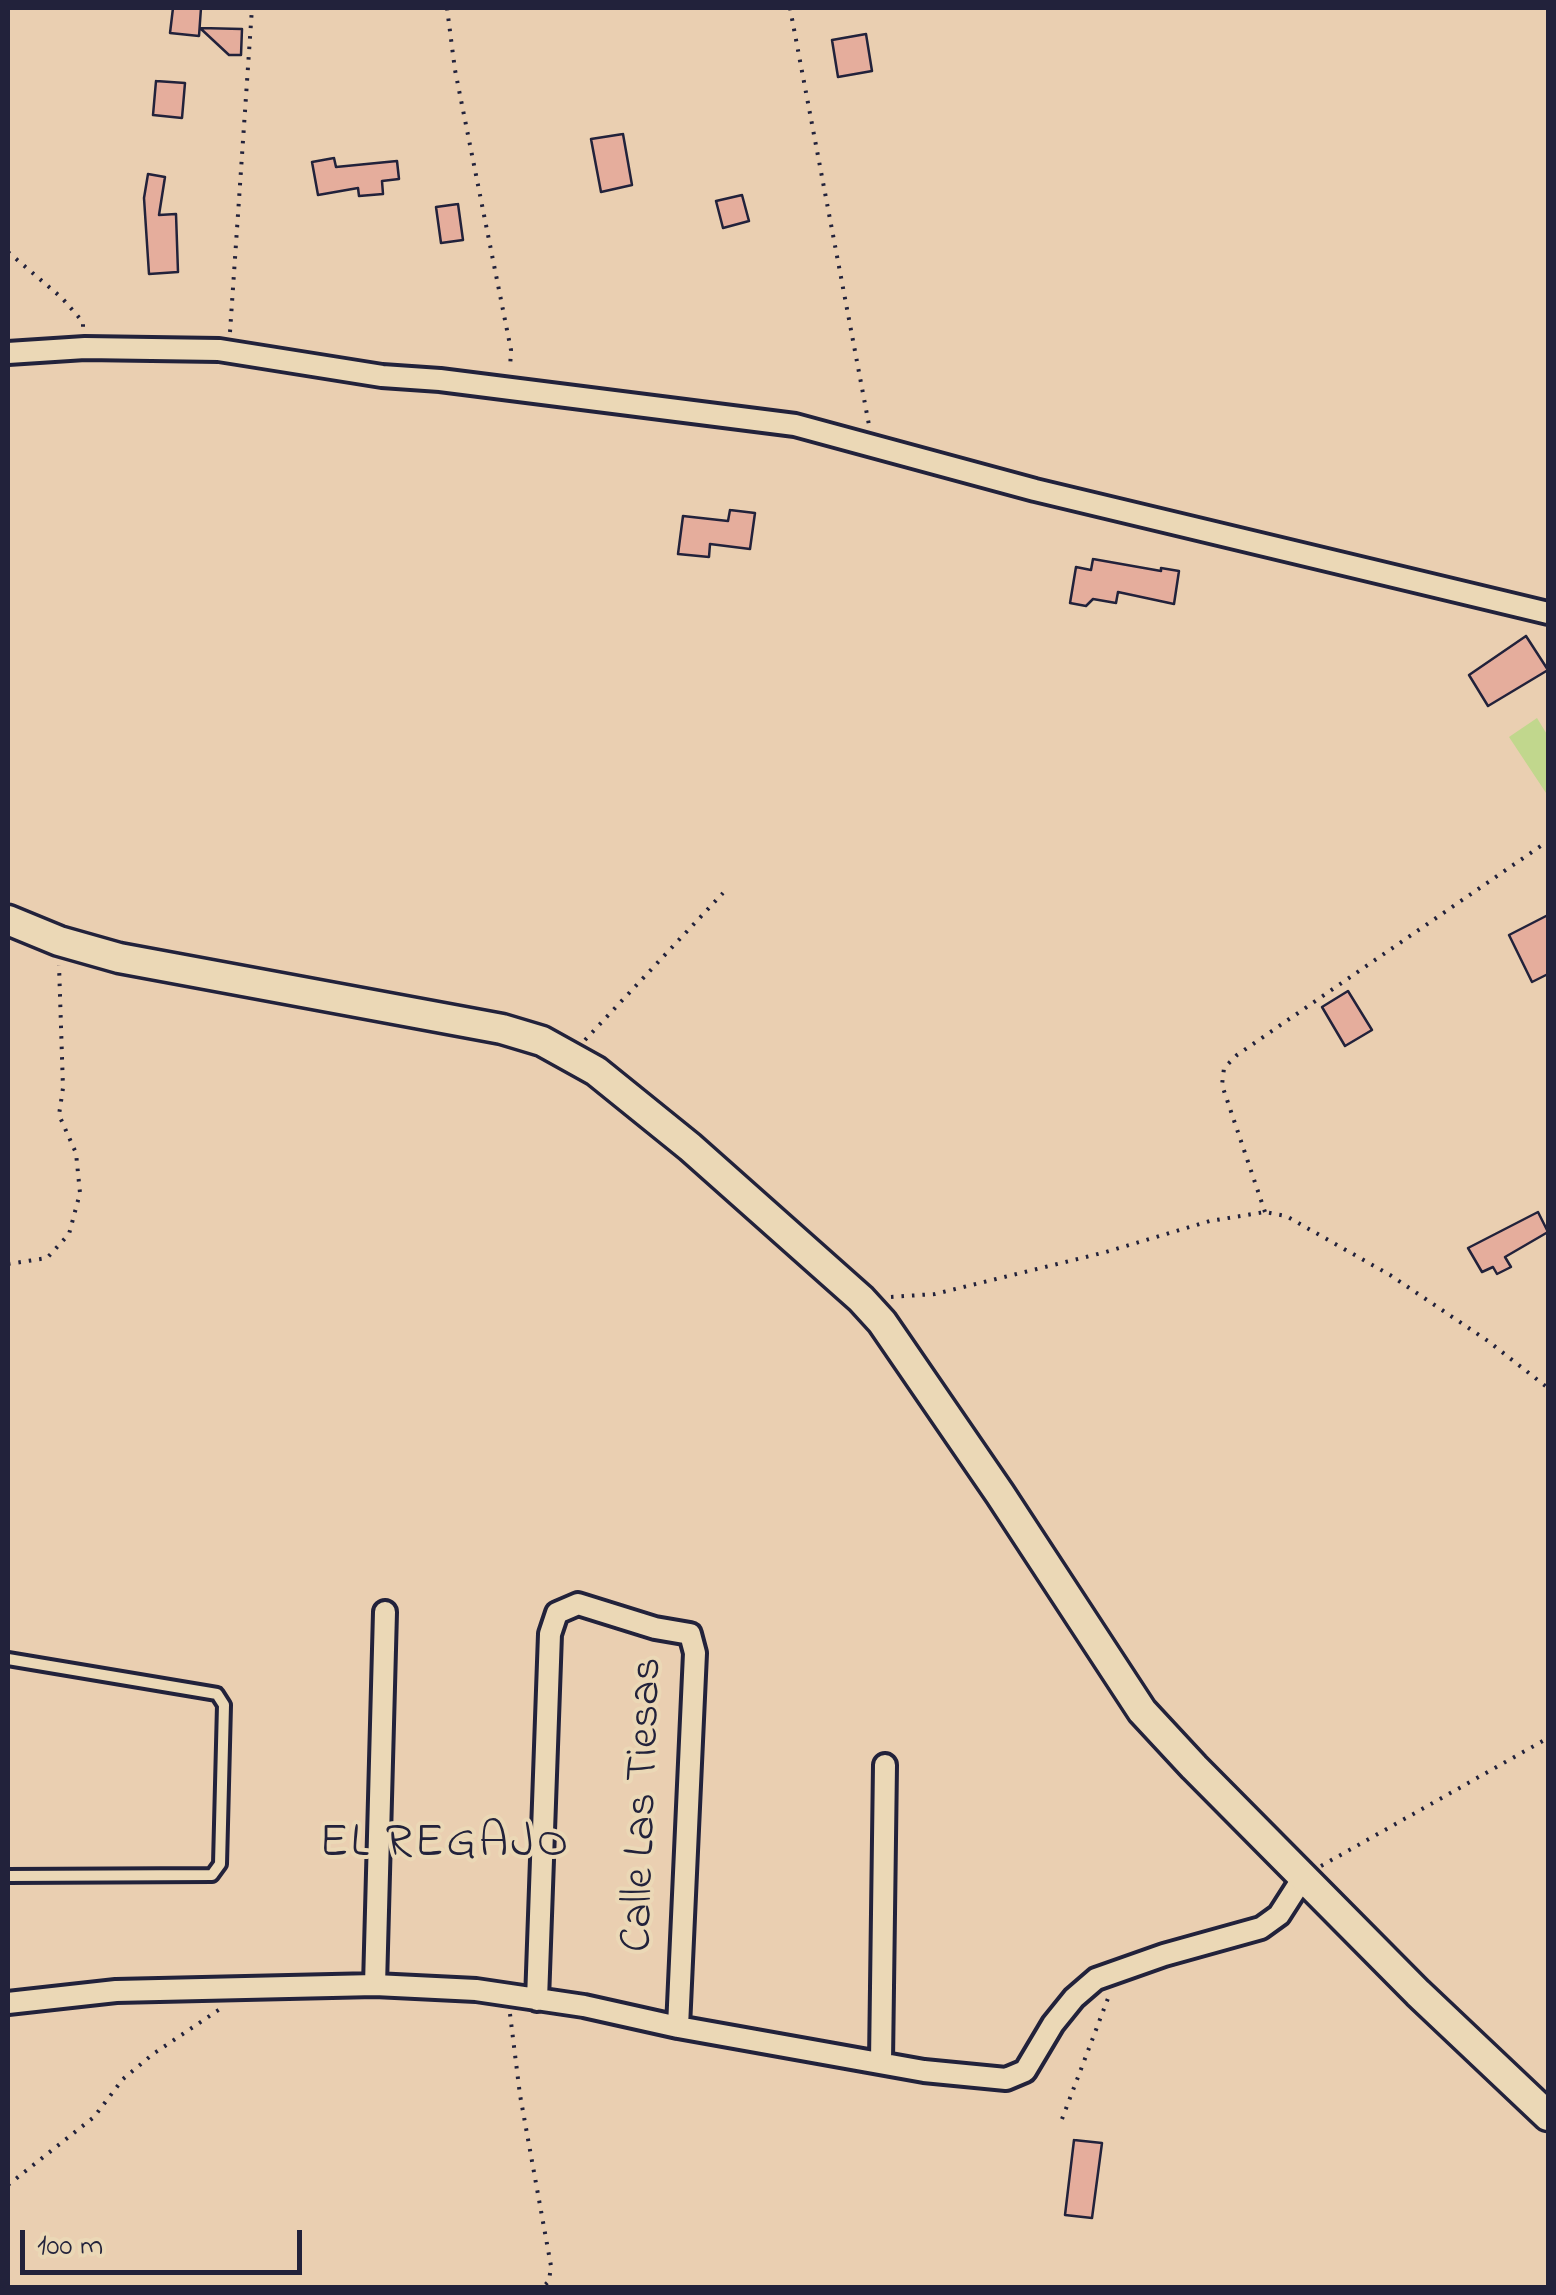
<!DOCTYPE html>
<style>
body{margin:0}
#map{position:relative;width:1556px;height:2295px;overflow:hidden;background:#eacfb1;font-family:"Indie Flower",sans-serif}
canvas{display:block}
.frame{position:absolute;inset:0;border:10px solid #22223b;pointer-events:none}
.scale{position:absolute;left:20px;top:2230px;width:282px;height:45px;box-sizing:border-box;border:5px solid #22223b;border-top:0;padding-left:12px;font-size:30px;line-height:35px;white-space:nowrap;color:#22223b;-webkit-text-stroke:8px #ebd8b6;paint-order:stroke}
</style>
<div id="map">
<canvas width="1556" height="2295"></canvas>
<div class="frame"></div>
<div class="scale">100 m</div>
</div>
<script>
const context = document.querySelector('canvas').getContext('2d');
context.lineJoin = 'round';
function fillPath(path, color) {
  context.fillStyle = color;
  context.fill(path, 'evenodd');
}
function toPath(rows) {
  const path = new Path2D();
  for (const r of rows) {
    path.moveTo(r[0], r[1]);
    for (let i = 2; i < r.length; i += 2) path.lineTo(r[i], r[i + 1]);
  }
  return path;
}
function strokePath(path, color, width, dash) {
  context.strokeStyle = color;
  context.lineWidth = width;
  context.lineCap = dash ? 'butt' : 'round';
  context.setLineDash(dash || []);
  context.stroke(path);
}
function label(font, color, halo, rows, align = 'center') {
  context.font = font + ' "Indie Flower",sans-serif';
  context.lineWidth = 8;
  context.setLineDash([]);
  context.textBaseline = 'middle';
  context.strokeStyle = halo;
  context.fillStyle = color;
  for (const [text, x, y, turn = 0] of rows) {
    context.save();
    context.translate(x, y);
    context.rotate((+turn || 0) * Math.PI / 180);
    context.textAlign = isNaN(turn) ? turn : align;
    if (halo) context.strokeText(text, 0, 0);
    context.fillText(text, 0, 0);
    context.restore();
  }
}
const green = toPath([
 [1537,718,1548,736,1548,796,1509,737]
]);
const building = toPath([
 [173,8,201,8,199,36,170,33,173,8],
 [200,28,242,29,241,55,229,55,200,28],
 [866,34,872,71,838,77,832,40,866,34],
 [156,81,185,83,182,118,153,115,156,81],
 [623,134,632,185,601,192,591,139,623,134],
 [334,158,336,167,397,161,399,179,382,181,383,194,359,196,358,188,318,195,312,162,334,158],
 [148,174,165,177,159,215,176,214,178,272,149,274,144,198,148,174],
 [742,195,749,221,723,228,716,201,742,195],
 [458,204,463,240,441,243,436,207,458,204],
 [730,510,755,513,750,549,710,544,709,557,678,554,683,516,728,521,730,510],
 [1093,559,1161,571,1161,568,1179,571,1174,604,1118,592,1116,603,1093,599,1086,606,1070,603,1076,567,1091,570,1093,559],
 [1526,636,1548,670,1488,706,1469,675,1526,636],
 [1548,915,1548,974,1532,982,1509,935,1548,915],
 [1348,991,1372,1030,1345,1046,1322,1007,1348,991],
 [1538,1212,1548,1232,1505,1257,1511,1267,1497,1274,1493,1267,1482,1272,1468,1248,1538,1212],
 [1074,2140,1102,2143,1092,2218,1065,2215,1074,2140]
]);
const path = toPath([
 [447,8,455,70,511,350,510,369],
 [790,8,869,425],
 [8,252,62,298,83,322,83,328],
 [230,332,252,8],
 [585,1040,723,893],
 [1265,1212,1222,1085,1224,1068,1237,1055,1548,841],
 [8,1264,47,1258,69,1234,80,1193,76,1153,59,1115,63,1088,59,965],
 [891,1297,935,1294,1106,1252,1210,1221,1265,1212,1286,1216,1390,1275,1488,1341,1548,1388],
 [1321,1866,1548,1738],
 [510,2014,520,2095,551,2266,549,2281,542,2288],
 [1062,2119,1110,1993],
 [8,2185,94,2117,123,2079,153,2054,223,2007]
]);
const lane = toPath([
 [8,1659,217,1694,224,1705,220,1864,212,1875,8,1876]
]);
const street = toPath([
 [8,353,85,348,219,350,382,376,440,380,795,425,1035,490,1548,613],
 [375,1985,385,1612],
 [537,2000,550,1634,557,1613,578,1604,655,1628,690,1634,695,1653,678,2027],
 [8,2003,116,1991,375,1985,476,1990,584,2006,678,2027,924,2071,1006,2079,1025,2071,1053,2024,1074,1998,1096,1979,1164,1955,1261,1928,1279,1915,1304,1876],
 [881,2061,885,1765]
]);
const secondary = toPath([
 [8,920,59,941,119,958,502,1029,542,1041,596,1071,690,1147,861,1299,882,1322,1000,1494,1142,1711,1194,1767,1418,1993,1548,2116]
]);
const streetNames = [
 ["Calle Las Tiesas",646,1805,-88]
];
const neighbourhoodNames = [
 ["EL REGAJO",445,1847]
];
fillPath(green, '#c1d78d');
fillPath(building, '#e5ad9c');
strokePath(building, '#22223b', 2.5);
strokePath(lane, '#22223b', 18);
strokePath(street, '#22223b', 28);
strokePath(secondary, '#22223b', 35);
strokePath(path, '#22223b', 4, [2.5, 8]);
strokePath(lane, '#ebd8b6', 10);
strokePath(street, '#ebd8b6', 20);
strokePath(secondary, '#ebd8b6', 28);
label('45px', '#22223b', '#ebd8b6', streetNames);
context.letterSpacing = '2.5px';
label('48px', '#22223b', '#ebd8b6', neighbourhoodNames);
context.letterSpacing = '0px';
</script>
